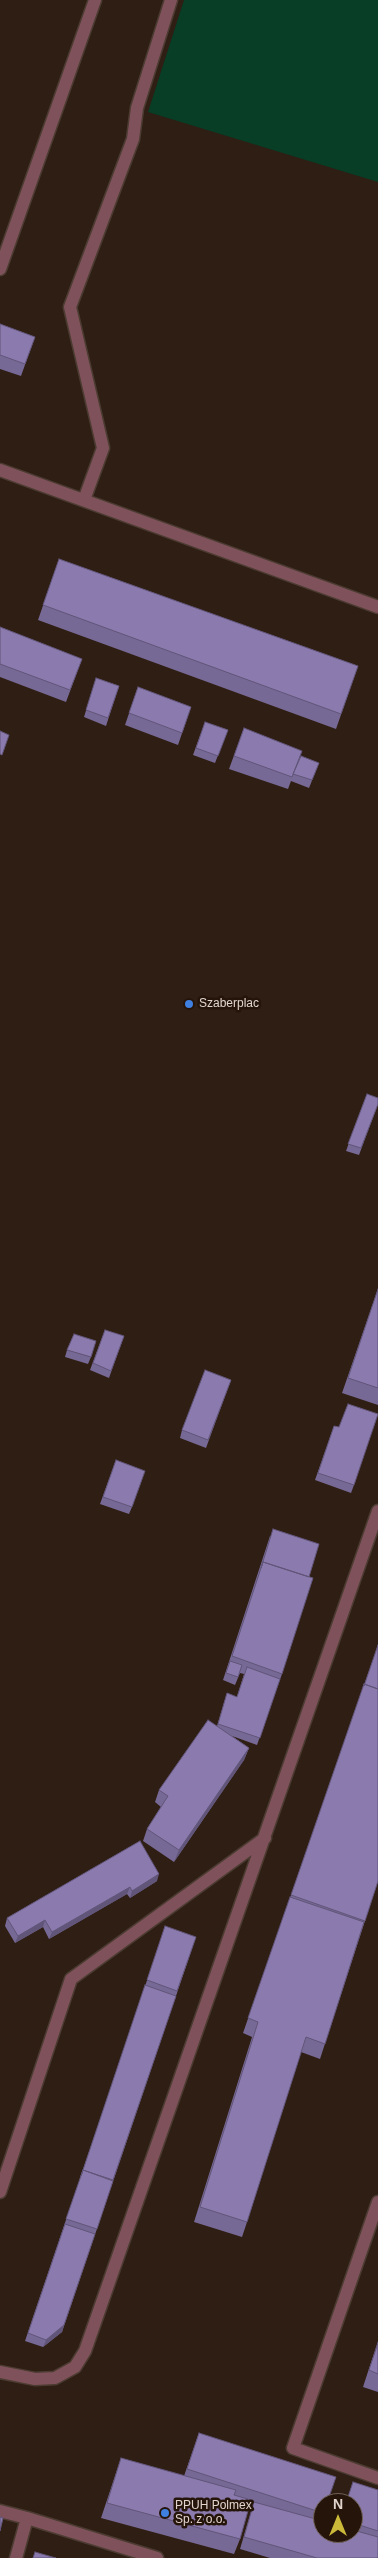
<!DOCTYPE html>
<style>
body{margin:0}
#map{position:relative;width:378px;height:2558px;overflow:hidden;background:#2f1e13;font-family:Arial,sans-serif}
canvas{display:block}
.north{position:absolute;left:313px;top:2493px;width:50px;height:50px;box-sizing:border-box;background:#25140a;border:1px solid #706158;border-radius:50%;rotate:0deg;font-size:14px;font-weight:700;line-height:20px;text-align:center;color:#e0d4cd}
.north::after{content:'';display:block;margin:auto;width:18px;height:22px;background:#cbb939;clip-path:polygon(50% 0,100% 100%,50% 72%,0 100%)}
</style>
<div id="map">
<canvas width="378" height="2558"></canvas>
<div class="north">N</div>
</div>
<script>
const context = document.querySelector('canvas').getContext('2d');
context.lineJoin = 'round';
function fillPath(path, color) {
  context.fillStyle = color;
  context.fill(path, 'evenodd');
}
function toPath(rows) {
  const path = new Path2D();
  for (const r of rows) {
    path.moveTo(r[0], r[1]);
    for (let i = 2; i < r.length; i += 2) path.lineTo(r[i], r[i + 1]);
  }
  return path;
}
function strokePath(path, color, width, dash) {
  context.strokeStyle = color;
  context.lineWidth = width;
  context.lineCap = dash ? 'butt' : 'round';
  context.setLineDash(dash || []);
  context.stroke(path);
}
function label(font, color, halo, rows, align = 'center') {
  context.font = font + ' Arial,sans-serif';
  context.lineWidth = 5;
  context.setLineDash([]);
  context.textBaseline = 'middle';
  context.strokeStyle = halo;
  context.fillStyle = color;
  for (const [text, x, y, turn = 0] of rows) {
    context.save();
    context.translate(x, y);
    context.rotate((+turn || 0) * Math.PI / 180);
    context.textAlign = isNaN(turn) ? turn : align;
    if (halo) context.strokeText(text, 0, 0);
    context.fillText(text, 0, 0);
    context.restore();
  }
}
const green = toPath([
 [184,0,378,0,378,182,148,112]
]);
const service = toPath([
 [0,269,95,0],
 [0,470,378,607],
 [84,500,103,448,70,307,133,139,137,108,171,0],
 [0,2192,71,1979,265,1838],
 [378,2202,293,2448,378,2478],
 [0,2372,35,2379,55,2378,75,2367,85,2351,378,1511],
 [0,2511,27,2518],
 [16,2558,27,2518,157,2558]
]);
const wall = toPath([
 [0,324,35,337,21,376,0,369],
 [59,559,358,666,336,729,38,620],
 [0,627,82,659,66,702,0,677],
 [96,678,119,686,106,726,84,717],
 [138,687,191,707,178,745,125,725],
 [205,722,228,730,215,763,193,755],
 [244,728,300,757,319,763,309,788,291,781,288,789,229,769],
 [367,1094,378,1104,359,1155,346,1151],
 [378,1289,378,1405,342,1393],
 [105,1330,124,1336,109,1378,90,1370],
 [67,1350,91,1357,88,1364,65,1357],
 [231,1380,206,1448,180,1438,182,1430],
 [334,1426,354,1485,351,1493,315,1480],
 [116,1460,132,1507,129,1514,100,1504],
 [270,1536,282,1674,257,1745,232,1736,249,1748,244,1760,174,1862,143,1841,147,1829,161,1807,155,1802,159,1790,217,1726,227,1693,237,1697,244,1674,240,1673,235,1685,223,1680],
 [378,1645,378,1881,320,2059,301,2052,247,2222,242,2237,194,2222,252,2037,243,2033],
 [140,1841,157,1881,130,1898,127,1894,49,1939,43,1927,15,1943,5,1926,7,1918],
 [196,1937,62,2332,43,2347,25,2341,161,1939],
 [378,2341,378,2392,363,2387],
 [199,2433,323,2503,323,2517,321,2521,353,2533,353,2503,346,2503,353,2482,378,2490,378,2558,270,2558,240,2549,253,2505,250,2504,240,2539,234,2554,101,2518,121,2458,184,2476]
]);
const shadedWall = toPath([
 [249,1748,244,1760,174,1862,179,1850],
 [159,1874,157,1881,130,1898,132,1891],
 [130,1887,127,1894,49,1939,52,1932],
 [45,1920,43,1927,15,1943,18,1936],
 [64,2325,62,2332,43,2347,46,2340]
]);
const building = toPath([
 [0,324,35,337,25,364,0,355,0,324],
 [59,559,358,666,341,714,43,605,59,559],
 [0,627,82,659,70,690,0,664,0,627],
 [96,678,119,686,108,718,86,710,96,678],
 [138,687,191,707,182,733,129,713,138,687],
 [205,722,228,730,218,756,196,748,205,722],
 [244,728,302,751,292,777,234,756,244,728],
 [0,731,9,735,2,755,0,754,0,731],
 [301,756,319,763,312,780,293,774,301,756],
 [367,1094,378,1098,378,1104,361,1148,348,1144,367,1094],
 [378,1289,378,1388,348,1378,378,1289],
 [105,1330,124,1336,111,1371,93,1363,105,1330],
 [74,1334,96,1341,91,1357,67,1350,74,1334],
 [205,1370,231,1380,208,1440,182,1430,205,1370],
 [348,1404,378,1414,354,1485,318,1473,334,1426,339,1427,348,1404],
 [116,1460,145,1471,132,1507,103,1497,116,1460],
 [273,1529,319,1544,309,1577,263,1562,261,1568,273,1529],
 [263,1562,313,1578,282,1674,232,1656,263,1562],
 [378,1645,378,1689,364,1684,364,1686,378,1645],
 [230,1661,242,1665,238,1677,226,1673,230,1661],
 [247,1667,280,1679,260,1738,218,1724,227,1693,237,1697,247,1667],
 [364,1684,378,1689,378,1881,365,1921,291,1895,364,1684],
 [208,1720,249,1748,179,1850,147,1829,168,1796,159,1790,208,1720],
 [140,1841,159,1874,132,1891,130,1887,52,1932,45,1920,18,1936,7,1918,140,1841],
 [290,1897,364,1922,325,2044,306,2037,247,2222,200,2207,258,2022,248,2018,290,1897],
 [165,1926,196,1937,177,1991,147,1980,165,1926],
 [145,1985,176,1996,113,2180,83,2170,81,2176,145,1985],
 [83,2170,113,2181,97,2229,66,2219,83,2170],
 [65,2224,95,2234,64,2325,46,2340,28,2333,65,2224],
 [378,2343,378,2374,369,2370,378,2343],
 [199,2433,336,2477,327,2503,323,2503,323,2513,187,2469,199,2433],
 [121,2458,236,2490,234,2495,251,2500,240,2539,107,2503,121,2458],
 [353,2482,378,2490,378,2531,353,2523,353,2503,346,2503,353,2482],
 [254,2502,323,2521,323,2533,353,2533,353,2530,378,2537,378,2558,317,2558,244,2537,254,2502],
 [0,2517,3,2518,0,2531,0,2517],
 [35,2552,56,2558,33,2558,35,2552]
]);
const markers = [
 [189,1004,5,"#3f7fe0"],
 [165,2513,5,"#3f7fe0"]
];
const poiNames = [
 ["Szaberplac",199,1004],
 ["PPUH Polmex",175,2506],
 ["Sp. z o.o.",175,2520]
];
fillPath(green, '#083d26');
strokePath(service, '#4b3b31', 15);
strokePath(service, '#7f525b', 12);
fillPath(wall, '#776995');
fillPath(shadedWall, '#615579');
fillPath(building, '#8a7aad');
strokePath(building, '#615579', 1);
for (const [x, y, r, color] of markers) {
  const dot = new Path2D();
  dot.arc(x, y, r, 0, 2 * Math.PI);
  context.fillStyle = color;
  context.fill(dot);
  strokePath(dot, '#25140a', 2);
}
label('12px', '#e0d4cd', '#25140a', poiNames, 'left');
</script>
